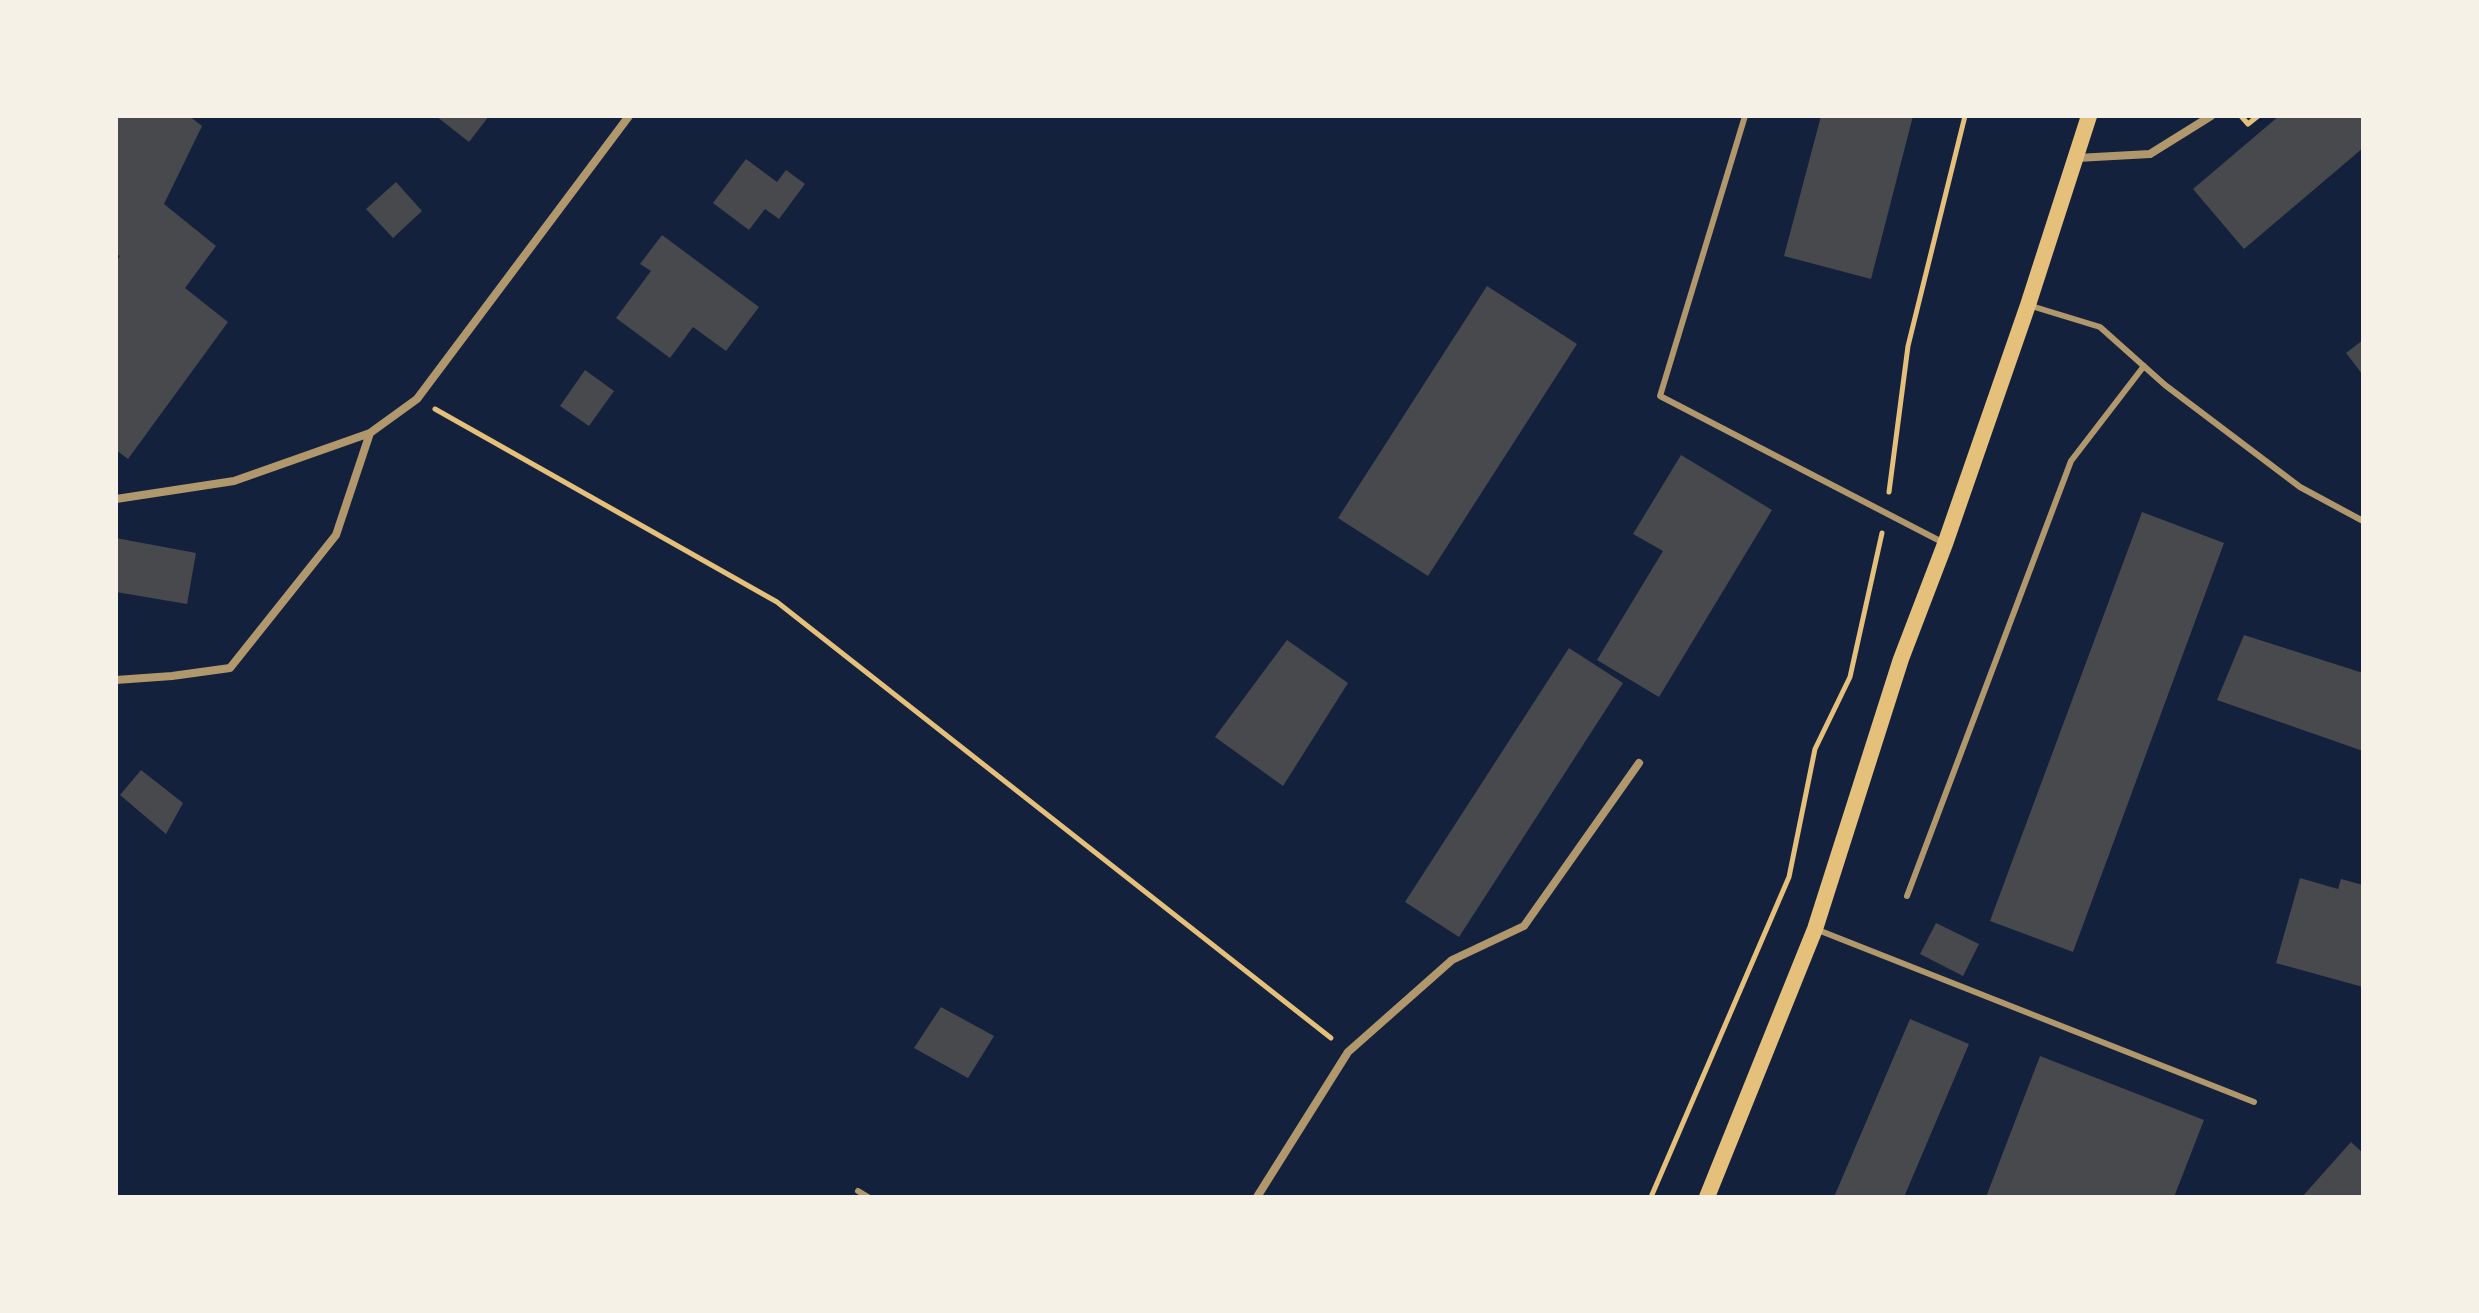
<!DOCTYPE html>
<style>
body{margin:0}
#map{position:relative;width:2479px;height:1313px;overflow:hidden;background:#14213d;font-family:"Roboto Condensed",sans-serif}
canvas{display:block}
.frame{position:absolute;inset:0;border:118px solid #f6f1e7;pointer-events:none}
</style>
<div id="map">
<canvas width="2479" height="1313"></canvas>
<div class="frame"></div>
</div>
<script>
const context = document.querySelector('canvas').getContext('2d');
context.lineJoin = 'round';
function fillPath(path, color) {
  context.fillStyle = color;
  context.fill(path, 'evenodd');
}
function toPath(rows) {
  const path = new Path2D();
  for (const r of rows) {
    path.moveTo(r[0], r[1]);
    for (let i = 2; i < r.length; i += 2) path.lineTo(r[i], r[i + 1]);
  }
  return path;
}
function strokePath(path, color, width, dash) {
  context.strokeStyle = color;
  context.lineWidth = width;
  context.lineCap = dash ? 'butt' : 'round';
  context.setLineDash(dash || []);
  context.stroke(path);
}
const building = toPath([
 [116,116,189,116,202,126,164,204,216,246,185,288,228,322,128,459,116,450,116,261,120,256,116,254],
 [436,116,489,116,469,142],
 [1821,116,1913,116,1871,279,1784,256],
 [2279,116,2363,116,2363,148,2244,249,2193,189],
 [746,159,777,182,786,170,805,184,779,219,765,209,749,230,713,203],
 [396,182,422,211,393,238,366,209],
 [662,235,759,307,726,351,693,327,670,358,616,318,651,271,640,264],
 [1487,286,1577,344,1428,576,1338,518],
 [2363,340,2363,375,2346,353],
 [585,370,614,391,589,426,560,406],
 [1681,455,1772,510,1659,697,1597,660,1663,551,1633,534],
 [2142,512,2224,543,2073,952,1990,921],
 [116,538,196,553,187,604,116,592],
 [2244,635,2363,673,2363,751,2217,700],
 [1287,640,1348,683,1283,786,1215,737],
 [1569,648,1623,683,1459,937,1405,902],
 [141,770,183,803,166,834,120,795],
 [2300,878,2338,889,2341,879,2363,885,2363,987,2276,963],
 [1936,923,1979,944,1963,976,1920,954],
 [941,1007,994,1036,968,1078,914,1048],
 [1910,1019,1969,1044,1904,1197,1834,1197],
 [2040,1056,2204,1120,2174,1197,1986,1197],
 [2351,1142,2363,1153,2363,1197,2302,1197]
]);
const path = toPath([
 [2241,116,2248,124,2258,116],
 [435,409,777,602,1331,1038],
 [1889,492,1908,346,1965,116],
 [1651,1197,1789,877,1815,749,1850,677,1882,533]
]);
const service = toPath([
 [1745,116,1660,396,1942,542],
 [2028,305,2100,327,2165,385,2300,487,2363,521],
 [1907,896,2071,461,2144,366],
 [1818,930,2254,1102],
 [858,1191,868,1197]
]);
const minor = toPath([
 [2077,158,2150,154,2211,116],
 [116,499,234,481,370,433],
 [116,680,172,676,230,668,336,535,370,433,417,399,629,116],
 [1257,1197,1348,1052,1452,960,1524,926,1639,763]
]);
const secondary = toPath([
 [1707,1197,1815,929,1901,659,1945,544,2028,305,2089,116]
]);
fillPath(building, '#48494c');
strokePath(path, '#e5c07b', 5);
strokePath(service, '#b1986c', 6);
strokePath(minor, '#b1986c', 8);
strokePath(secondary, '#e5c07b', 16);
</script>
